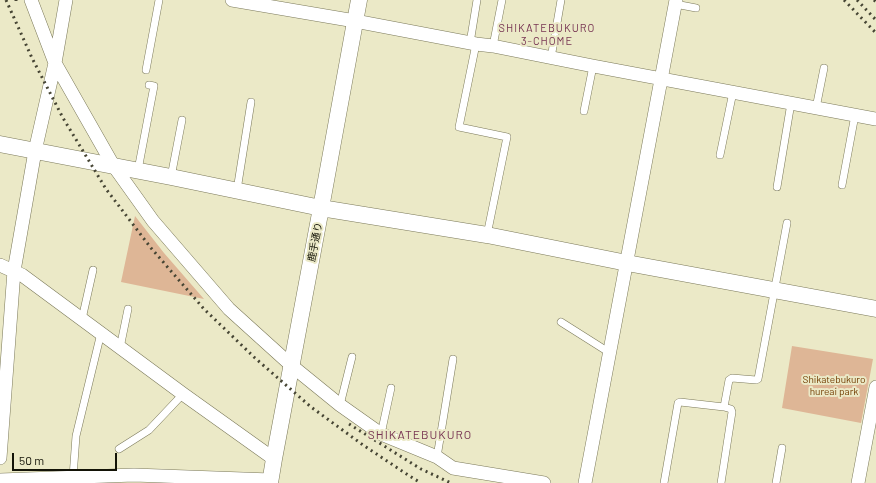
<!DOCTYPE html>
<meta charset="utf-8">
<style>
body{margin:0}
#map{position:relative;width:876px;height:483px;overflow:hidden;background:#ebe9c7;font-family:Barlow,sans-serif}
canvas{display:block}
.scale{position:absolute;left:12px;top:453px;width:105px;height:18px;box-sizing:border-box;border:2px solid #131307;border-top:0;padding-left:5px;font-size:12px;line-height:14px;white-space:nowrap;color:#131307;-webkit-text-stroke:3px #ebe9c7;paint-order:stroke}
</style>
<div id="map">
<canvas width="876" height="483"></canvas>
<div class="scale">50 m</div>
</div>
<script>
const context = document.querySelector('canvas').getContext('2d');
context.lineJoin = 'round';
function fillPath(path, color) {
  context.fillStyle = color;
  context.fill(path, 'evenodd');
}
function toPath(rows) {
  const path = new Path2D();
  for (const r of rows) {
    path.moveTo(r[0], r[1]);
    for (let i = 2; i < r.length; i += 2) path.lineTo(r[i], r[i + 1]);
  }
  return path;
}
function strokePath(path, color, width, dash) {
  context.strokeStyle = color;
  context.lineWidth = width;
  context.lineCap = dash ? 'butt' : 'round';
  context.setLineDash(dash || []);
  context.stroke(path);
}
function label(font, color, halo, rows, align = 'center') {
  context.font = font + ' Barlow,"Noto Sans JP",sans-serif';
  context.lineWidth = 4;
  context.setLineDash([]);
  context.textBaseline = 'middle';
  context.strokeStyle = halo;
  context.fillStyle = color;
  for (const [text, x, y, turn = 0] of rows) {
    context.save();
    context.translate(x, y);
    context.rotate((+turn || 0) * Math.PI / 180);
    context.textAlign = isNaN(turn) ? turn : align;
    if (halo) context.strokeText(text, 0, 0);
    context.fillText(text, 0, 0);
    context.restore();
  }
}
const green = toPath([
 [135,216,164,253,204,299,121,282],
 [792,346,873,359,861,423,782,408]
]);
const service = toPath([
 [675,4,696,8],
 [470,43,477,0],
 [476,44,459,127,507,137,487,235],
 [493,46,502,0],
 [551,58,561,0],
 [146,70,159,0],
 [816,108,824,68],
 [584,111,593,66],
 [720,155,733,92],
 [138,170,154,86,149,85],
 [171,177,182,120],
 [842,185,855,115],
 [777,187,791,103],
 [237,190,251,102],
 [82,319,93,270],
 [561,322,610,353],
 [120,348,128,309],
 [340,405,352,357],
 [724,407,729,380,732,378,756,380,758,379,787,223],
 [381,434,391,388],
 [119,449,149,430,183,394],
 [437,457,453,359],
 [73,477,76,436,101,333],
 [664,483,678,403,680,402,724,407,731,409,732,412,721,483],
 [776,483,782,448]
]);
const minor = toPath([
 [31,0,55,63,113,165,153,221,229,309,292,366,340,405,381,434,437,457,453,468,544,483],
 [232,0,355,21,476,44,493,46,593,66,876,119],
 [0,265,22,275,183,394,274,459],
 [0,458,14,271,35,151,55,63,66,0],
 [0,480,134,475,271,480],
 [585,483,676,0],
 [858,483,876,387]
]);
const tertiary = toPath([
 [0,144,171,177,321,208,487,235,627,263,876,309],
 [270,483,274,459,321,208,359,0]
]);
const rail = toPath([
 [6,0,32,58,63,118,106,189,151,248,204,309,255,358,311,407,363,445,408,475,421,483],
 [16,0,16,1],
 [844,0,876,33],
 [857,0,876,20],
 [874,0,876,2],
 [349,424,421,469,451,483]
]);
const streetNames = [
 ["鹿手通り",315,242,-79]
];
const parkNames = [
 ["Shikatebukuro",834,380],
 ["hureai park",834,392]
];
const neighbourhoodNames = [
 ["SHIKATEBUKURO",547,28],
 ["3-CHOME",547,41]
];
const quarterNames = [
 ["SHIKATEBUKURO",420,435]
];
fillPath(green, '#deb696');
strokePath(service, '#7b795a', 8);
strokePath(minor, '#7b795a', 14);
strokePath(tertiary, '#7b795a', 17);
strokePath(service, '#fff', 7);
strokePath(minor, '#fff', 13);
strokePath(tertiary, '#fff', 16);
strokePath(rail, '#464534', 3, [2, 4]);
label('10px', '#131307', '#ebe9c7', streetNames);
label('10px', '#713c00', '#ebe9c7', parkNames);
context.letterSpacing = '1px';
label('11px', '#773452', '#ebe9c7', neighbourhoodNames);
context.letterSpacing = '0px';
context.letterSpacing = '1px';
label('12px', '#773452', '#ebe9c7', quarterNames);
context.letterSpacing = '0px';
</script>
